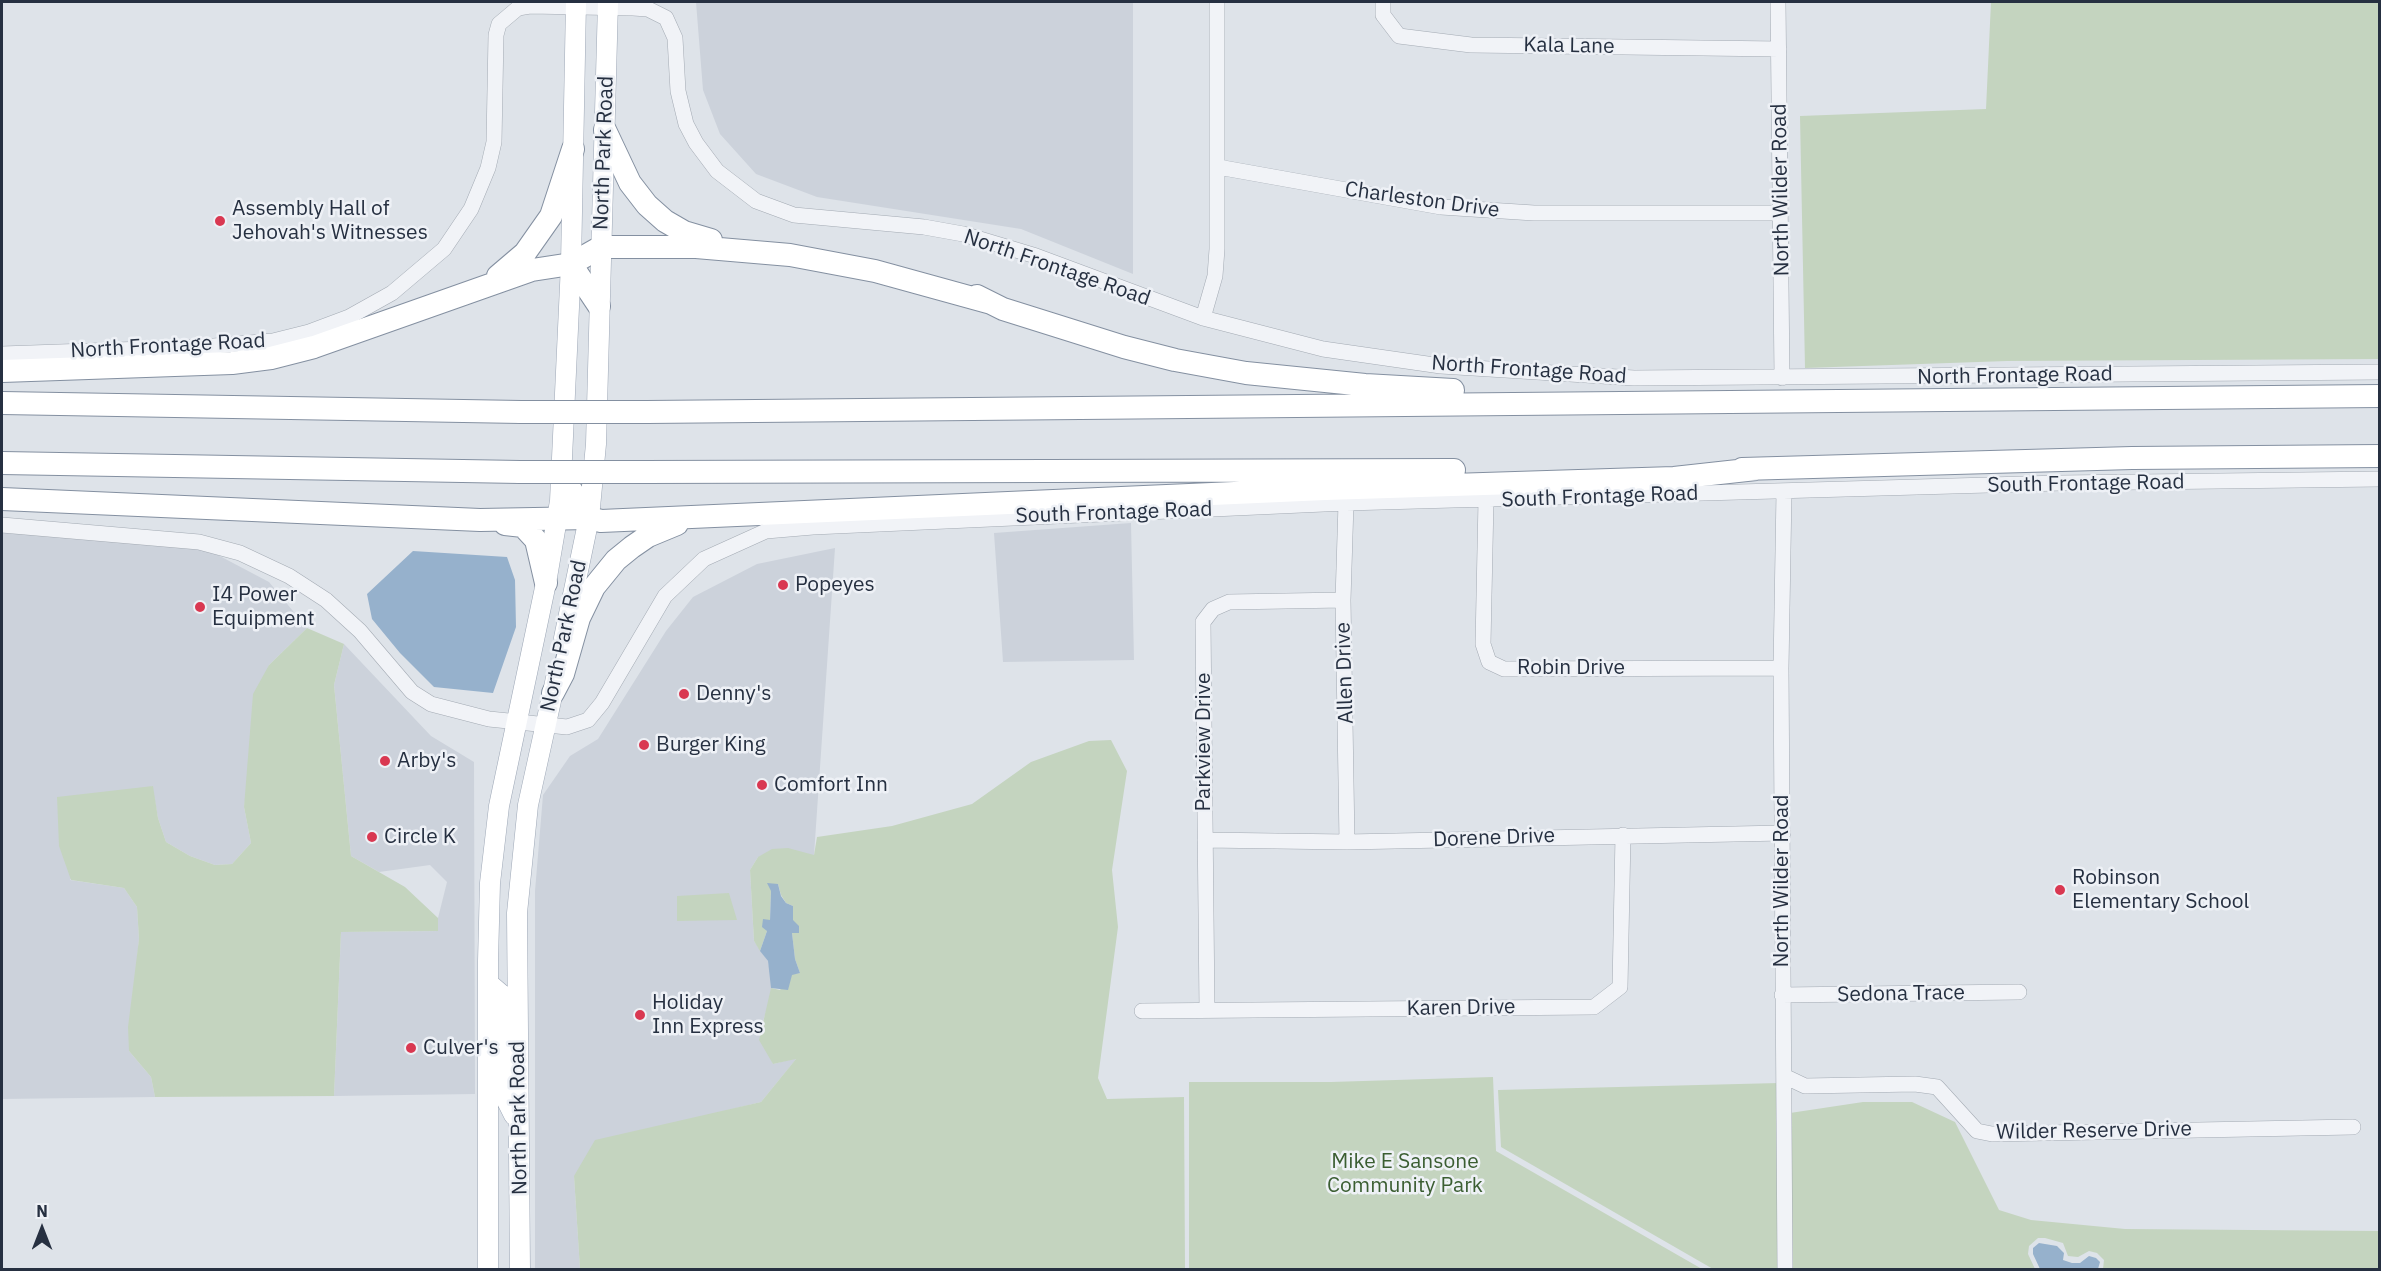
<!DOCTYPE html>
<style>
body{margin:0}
#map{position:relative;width:2381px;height:1271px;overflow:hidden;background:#dee3e9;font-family:"IBM Plex Sans",sans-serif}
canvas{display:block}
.frame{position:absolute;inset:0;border:3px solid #263041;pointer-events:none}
.north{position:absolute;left:12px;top:1199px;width:60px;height:60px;-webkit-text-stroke:4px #eef1f6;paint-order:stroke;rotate:0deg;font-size:16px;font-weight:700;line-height:24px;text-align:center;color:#263041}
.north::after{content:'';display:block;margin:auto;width:21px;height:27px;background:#263041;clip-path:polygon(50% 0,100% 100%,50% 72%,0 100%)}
</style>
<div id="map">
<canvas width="2381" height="1271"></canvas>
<div class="frame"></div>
<div class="north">N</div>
</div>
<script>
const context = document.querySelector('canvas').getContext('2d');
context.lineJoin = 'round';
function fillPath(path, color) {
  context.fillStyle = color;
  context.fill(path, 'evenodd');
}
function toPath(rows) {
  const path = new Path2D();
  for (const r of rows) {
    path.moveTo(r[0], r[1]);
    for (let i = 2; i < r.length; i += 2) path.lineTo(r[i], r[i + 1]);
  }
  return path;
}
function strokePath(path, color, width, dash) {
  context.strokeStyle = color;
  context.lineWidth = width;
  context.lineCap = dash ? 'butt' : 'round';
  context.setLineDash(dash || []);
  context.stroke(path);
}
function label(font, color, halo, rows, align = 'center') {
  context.font = font + ' "IBM Plex Sans",sans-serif';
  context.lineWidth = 5;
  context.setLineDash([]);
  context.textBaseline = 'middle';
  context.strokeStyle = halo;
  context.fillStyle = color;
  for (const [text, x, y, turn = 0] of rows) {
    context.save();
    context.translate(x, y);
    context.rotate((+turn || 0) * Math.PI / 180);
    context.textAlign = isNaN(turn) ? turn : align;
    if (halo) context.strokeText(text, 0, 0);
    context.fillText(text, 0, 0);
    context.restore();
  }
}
const built = toPath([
 [696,2,1133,2,1133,274,1021,229,817,197,756,174,720,134,703,90],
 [1131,523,1134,660,1003,662,994,533],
 [2,531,198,549,214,553,269,582,307,628,269,665,244,807,251,843,232,864,215,865,190,856,166,842,158,818,152,786,70,880,124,888,137,907,139,939,129,1051,151,1077,155,1097,2,1099],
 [835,548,814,855,758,857,750,870,754,941,768,961,771,977,771,997,762,1024,773,1064,797,1058,761,1102,696,1118,574,1176,580,1269,535,1270,535,891,543,795,570,756,598,739,666,631,693,597,757,564],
 [344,644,431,736,474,762,475,1094,334,1096,341,932,438,931,438,918,447,882,430,865,379,872,351,856,334,685]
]);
const green = toPath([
 [1991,2,2379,2,2379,359,2007,361,1805,368,1800,116,1986,109],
 [307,628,344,644,334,685,351,856,405,887,438,918,438,931,341,932,334,1096,155,1097,151,1077,129,1051,128,1027,139,939,137,907,124,888,71,880,59,846,57,797,153,786,158,818,166,842,190,856,215,865,232,864,251,843,244,807,253,694,269,665],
 [1111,740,1127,771,1112,870,1118,927,1098,1078,1107,1099,1184,1097,1185,1269,580,1269,574,1176,595,1140,761,1102,796,1059,773,1064,759,1040,771,988,780,990,792,974,800,973,795,959,792,933,793,906,786,903,781,895,778,884,771,891,770,920,763,920,767,931,760,951,754,941,750,870,758,857,772,849,788,848,814,855,817,837,892,826,972,804,1031,762,1089,741],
 [729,893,737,920,677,921,677,896],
 [1493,1077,1496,1151,1702,1269,1189,1269,1189,1082,1331,1082],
 [1779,1083,1779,1269,1713,1269,1501,1147,1498,1090],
 [1863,1102,1912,1102,1955,1122,1999,1210,2031,1220,2125,1229,2379,1231,2379,1269,2103,1269,2104,1260,2097,1253,2089,1251,2078,1257,2068,1256,2063,1243,2045,1238,2038,1238,2029,1246,2028,1254,2035,1269,1790,1269,1790,1113]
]);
const water = toPath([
 [413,551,507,557,515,580,516,627,493,693,434,687,400,653,372,619,367,594],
 [767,883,778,884,781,896,786,903,793,906,793,920,799,926,799,933,792,933,795,959,800,973,792,975,788,990,771,988,768,961,760,951,767,931,762,927,763,919,770,920,771,891],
 [2039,1243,2057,1246,2064,1253,2063,1260,2072,1263,2080,1263,2089,1256,2096,1258,2100,1262,2098,1269,2040,1269,2033,1254,2033,1248]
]);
const minor = toPath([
 [1383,2,1383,15,1399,36,1471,45,1779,49],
 [1778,2,1782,378],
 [1218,167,1441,207,1534,213,1781,213],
 [1203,318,1215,276,1217,249,1217,2],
 [2,354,202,347,273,341,309,332,349,317,392,293,444,249,471,209,488,168,494,142,496,35,499,24,518,8,530,6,633,8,648,9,666,18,675,38,678,91,686,124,696,143,717,171,756,201,794,215,924,227,963,234,1036,256,1203,318,1323,349,1441,366,1634,378,2380,372],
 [1784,492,1781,668,1785,1270],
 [1486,500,1483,644,1489,662,1504,669,1781,668],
 [1346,503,1343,600,1347,842],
 [2,525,199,542,240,553,289,576,326,600,360,631,412,692,431,704,489,719,567,727,588,720,602,703,665,596,704,559,766,531,813,527,1346,503,2060,483,2380,479],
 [1205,840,1347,842,1783,833],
 [1782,995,2019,992],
 [1207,1010,1203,622,1213,609,1229,602,1343,600],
 [1142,1011,1594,1007,1620,987,1623,835],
 [1784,1076,1805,1086,1915,1084,1937,1087,1977,1131,1992,1134,2353,1127]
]);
const major = toPath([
 [564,638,589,518,596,444,608,2],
 [488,983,502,995,502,1082,507,1101,514,1115],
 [488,1270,488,961,490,883,499,806,546,583,560,501,571,264,576,2],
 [520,1270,517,913,528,805,556,678]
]);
const highway = toPath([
 [605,130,630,183,647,205,665,221,684,232,711,240],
 [571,264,599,306],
 [498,276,525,253,551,216,573,149],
 [977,296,1003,309,1124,347,1175,360,1246,373,1365,385,1453,390],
 [2,371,232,363,271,358,314,347,532,270,571,264,601,247,696,247,790,255,875,271,991,303],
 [2,403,521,412],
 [647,412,2380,396],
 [2,463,520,472],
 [1742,469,2132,458,2380,456],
 [643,472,1454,470],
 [562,476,589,518],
 [2,499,480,520,589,518,601,521,1325,489,1674,478,1756,469],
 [505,524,523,526,536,540,546,583],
 [553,693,563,674,579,618,594,587,616,560,632,547,648,536,677,524]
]);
const highwayBridge = toPath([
 [521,412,647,412],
 [520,472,643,472]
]);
const markers = [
 [220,221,6,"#d93851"],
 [783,585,6,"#d93851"],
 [200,607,6,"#d93851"],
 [684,694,6,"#d93851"],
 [644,745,6,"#d93851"],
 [385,761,6,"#d93851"],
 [762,785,6,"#d93851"],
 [372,837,6,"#d93851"],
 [2060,890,6,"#d93851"],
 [640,1015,6,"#d93851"],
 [411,1048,6,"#d93851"]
];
const streetNames = [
 ["Kala Lane",1569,46,1],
 ["North Park Road",604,153,-88],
 ["North Wilder Road",1781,190,-91],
 ["Charleston Drive",1422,200,8],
 ["North Frontage Road",1057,268,19],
 ["North Frontage Road",168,346,-3],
 ["North Frontage Road",1529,370,4],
 ["North Frontage Road",2015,376,-1],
 ["South Frontage Road",2086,484,-1],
 ["South Frontage Road",1600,497,-2],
 ["South Frontage Road",1114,513,-2],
 ["North Park Road",564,636,-78],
 ["Robin Drive",1571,668],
 ["Allen Drive",1345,673,-92],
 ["Parkview Drive",1204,742,-90],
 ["Dorene Drive",1494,838,-2],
 ["North Wilder Road",1782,881,-90],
 ["Sedona Trace",1901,994,-1],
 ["Karen Drive",1461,1008,-1],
 ["North Park Road",519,1118,-91],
 ["Wilder Reserve Drive",2094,1131,-1]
];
const poiNames = [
 ["Assembly Hall of",232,209],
 ["Jehovah's Witnesses",232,233],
 ["Popeyes",795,585],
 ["I4 Power",212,595],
 ["Equipment",212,619],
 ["Denny's",696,694],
 ["Burger King",656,745],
 ["Arby's",397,761],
 ["Comfort Inn",774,785],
 ["Circle K",384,837],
 ["Robinson",2072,878],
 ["Elementary School",2072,902],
 ["Holiday",652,1003],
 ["Inn Express",652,1027],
 ["Culver's",423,1048]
];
const parkNames = [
 ["Mike E Sansone",1405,1162],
 ["Community Park",1405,1186]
];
fillPath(built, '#ccd2db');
fillPath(green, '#c4d4bf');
fillPath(water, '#96b1cc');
strokePath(minor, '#a3aab3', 16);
strokePath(major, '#9da7b6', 21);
strokePath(highway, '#8490a1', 24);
strokePath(minor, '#f1f3f7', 15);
strokePath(major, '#fff', 20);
strokePath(highway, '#fff', 22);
strokePath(highwayBridge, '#8490a1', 24, []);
strokePath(highwayBridge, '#fff', 22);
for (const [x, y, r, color] of markers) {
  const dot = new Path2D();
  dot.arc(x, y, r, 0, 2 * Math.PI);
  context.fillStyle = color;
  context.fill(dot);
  strokePath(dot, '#eef1f6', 2);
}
label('21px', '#263041', '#eef1f6', streetNames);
label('21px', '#263041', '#eef1f6', poiNames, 'left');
label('21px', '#3b5e32', '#eef1f6', parkNames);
</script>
